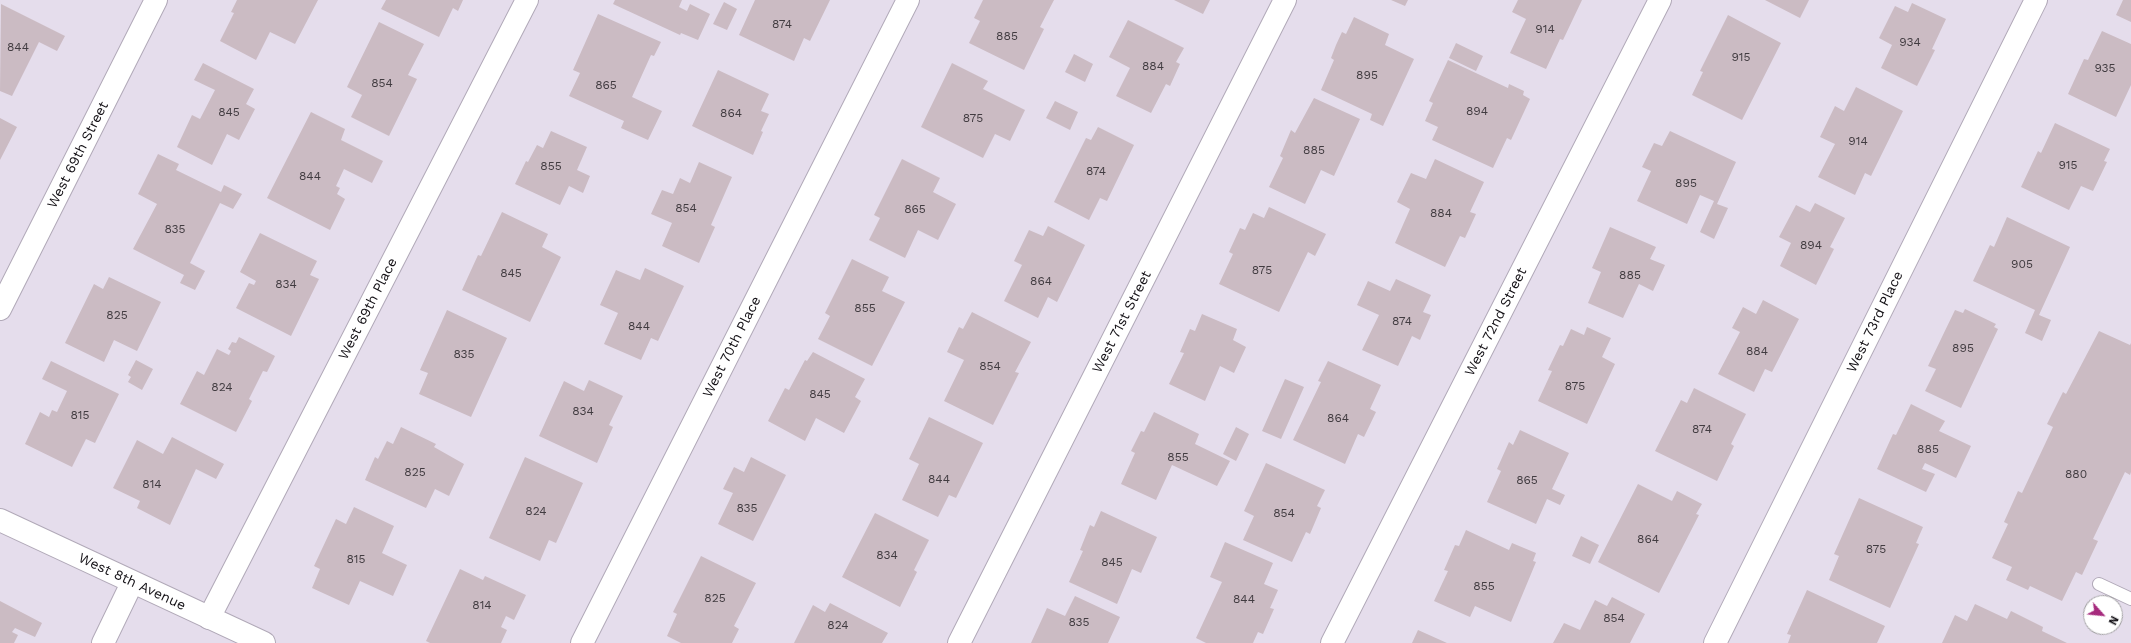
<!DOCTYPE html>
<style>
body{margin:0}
#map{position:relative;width:2131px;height:643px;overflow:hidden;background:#e5ddec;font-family:"Work Sans",sans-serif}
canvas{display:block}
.north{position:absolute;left:2083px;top:595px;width:40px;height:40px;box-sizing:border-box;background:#fff;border:1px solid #a1a0a2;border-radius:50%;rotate:117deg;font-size:11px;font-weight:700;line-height:16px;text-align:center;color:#141116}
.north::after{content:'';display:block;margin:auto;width:14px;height:18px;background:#a62a7d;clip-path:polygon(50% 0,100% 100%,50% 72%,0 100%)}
</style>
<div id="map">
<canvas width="2131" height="643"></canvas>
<div class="north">N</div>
</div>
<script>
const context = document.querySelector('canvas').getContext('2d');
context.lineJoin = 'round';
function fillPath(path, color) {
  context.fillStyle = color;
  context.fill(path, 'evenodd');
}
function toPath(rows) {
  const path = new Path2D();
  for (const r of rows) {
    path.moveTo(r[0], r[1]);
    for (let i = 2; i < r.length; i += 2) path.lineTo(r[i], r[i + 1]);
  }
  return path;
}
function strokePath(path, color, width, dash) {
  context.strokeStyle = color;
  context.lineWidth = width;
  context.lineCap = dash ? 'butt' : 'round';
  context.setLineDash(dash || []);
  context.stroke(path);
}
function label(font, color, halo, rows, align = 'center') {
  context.font = font + ' "Work Sans",sans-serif';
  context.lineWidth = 3.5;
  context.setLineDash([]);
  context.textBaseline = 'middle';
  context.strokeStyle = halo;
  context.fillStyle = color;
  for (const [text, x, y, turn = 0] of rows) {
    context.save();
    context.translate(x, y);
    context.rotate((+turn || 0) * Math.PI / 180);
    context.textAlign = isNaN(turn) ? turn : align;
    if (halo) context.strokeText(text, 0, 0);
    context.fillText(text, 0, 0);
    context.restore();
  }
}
const building = toPath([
 [237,0,318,0,295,44,270,32,256,60,220,41,234,13,231,12],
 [386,0,463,0,458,11,453,8,439,37,381,9],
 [615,0,682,0,679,7,687,11,690,4,710,14,698,40,681,33,680,35,613,4],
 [755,0,830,0,810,41,804,38,794,61,739,35],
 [983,0,1054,0,1040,27,1044,29,1024,70,969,43,980,21,974,18],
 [1174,0,1210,0,1203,14],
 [1391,0,1408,0,1405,6],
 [1518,0,1582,0,1563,40,1560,39,1546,69,1510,53,1526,19,1512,12],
 [1765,0,1809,0,1800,18],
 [2123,0,2131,0,2131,22,2116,15],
 [724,2,737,9,727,30,713,24],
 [1912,3,1946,19,1932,49,1935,50,1917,86,1881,68,1892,45,1879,38,1895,6,1908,12],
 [1,4,65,36,57,51,39,42,12,96,0,91],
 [598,14,661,42,654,56,651,55,632,97,662,111,648,140,621,128,624,121,569,96,580,73,573,70],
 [1728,15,1781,43,1742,120,1692,95,1703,72,1700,71],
 [1354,17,1389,34,1385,45,1414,59,1383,126,1370,120,1372,114,1321,90,1334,60,1331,58,1336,45,1342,32,1346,34],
 [1128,20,1184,48,1176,62,1180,64,1170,86,1166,84,1151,113,1116,96,1130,68,1109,57],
 [379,22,424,44,408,75,417,79,389,136,351,117,362,95,347,87],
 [2102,31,2131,44,2131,85,2116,117,2068,94,2084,59,2088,60],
 [1456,43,1483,56,1476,71,1449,58],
 [1074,54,1093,64,1085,82,1065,72],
 [1448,60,1508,88,1509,84,1524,91,1523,95,1530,99,1511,140,1507,138,1493,168,1432,140,1438,127,1425,121,1433,103,1429,101],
 [203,63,254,89,246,104,255,109,239,140,227,134,212,165,177,147,192,115,200,119,215,90,194,80],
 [952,63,988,81,983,89,1025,110,1010,141,995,134,983,158,921,127],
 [718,70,769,94,761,111,769,114,761,131,763,132,753,155,692,126],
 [1856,87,1903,111,1871,176,1865,173,1855,195,1818,177,1835,144,1820,137,1835,106,1844,111],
 [1314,98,1360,119,1334,176,1321,170,1305,204,1269,187,1283,158,1280,156,1291,130,1295,133],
 [1055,101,1078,112,1070,130,1046,118],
 [311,112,345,129,341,140,383,161,372,183,344,169,336,186,340,188,337,194,345,199,330,230,267,198],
 [0,118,17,127,0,160],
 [2055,123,2110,149,2104,161,2107,162,2093,191,2081,186,2069,210,2021,187,2038,151,2041,153],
 [1098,127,1134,145,1107,201,1100,198,1089,220,1054,202,1086,138,1091,140],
 [551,131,587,147,577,170,590,176,583,193,569,186,560,205,515,184,526,161,528,162,537,145,543,148],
 [1670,131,1736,162,1717,204,1728,208,1714,239,1700,232,1714,201,1700,195,1687,224,1637,201,1651,171,1642,167,1654,143,1662,146],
 [158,154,179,164,176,170,221,192,224,185,242,194,233,209,220,203,190,263,205,271,195,290,180,283,184,275,133,249,157,204,138,194],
 [902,159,940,178,933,192,956,204,938,240,918,230,905,258,869,240,880,218,874,215],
 [1435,159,1484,182,1470,212,1476,214,1465,238,1460,236,1445,267,1395,243,1410,209,1397,202,1411,173,1426,179],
 [699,162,732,177,711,225,715,227,699,263,662,246,672,223,651,214,662,190,673,194,680,178,690,183],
 [1815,203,1845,218,1830,247,1834,249,1816,285,1780,266,1791,243,1779,237,1796,205,1810,212],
 [1269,207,1326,234,1315,256,1308,252,1279,312,1219,284,1233,254,1229,252,1240,228,1245,230,1253,213,1264,218],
 [502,212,548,234,542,247,561,257,530,322,462,290,478,255,481,256],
 [2007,217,2070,247,2039,315,2051,320,2042,341,2025,333,2035,310,1973,281,1990,245,1994,247],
 [1048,226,1085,245,1057,302,1048,297,1038,318,1004,301,1022,265,1014,261,1029,230,1043,236],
 [1610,227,1656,247,1650,259,1665,265,1653,291,1639,284,1623,318,1588,303,1601,272,1592,268],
 [260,233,317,261,310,275,319,279,291,336,236,308,249,283,254,285,256,281,240,272],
 [852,259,889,277,882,291,905,302,872,366,818,339,830,316,825,313],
 [645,268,684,286,658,341,651,338,641,360,604,344,618,313,600,305,616,270,640,280],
 [109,277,161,302,137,351,114,340,104,362,65,343,94,284,103,289],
 [1396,279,1431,295,1423,312,1431,315,1420,340,1412,336,1398,366,1362,350,1379,315,1357,305,1368,281,1390,291],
 [1763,300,1799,319,1772,372,1765,369,1754,392,1718,374,1740,332,1732,328,1743,307,1756,314],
 [1965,309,1996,324,1994,327,1998,329,1961,408,1925,391,1936,369,1928,366,1955,310,1963,313],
 [447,310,507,338,471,417,419,394,428,373,420,370],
 [972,312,1031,342,1015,372,1019,373,993,425,944,401,964,360,947,352,959,327,963,329],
 [1202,314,1237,329,1233,340,1246,347,1234,373,1220,366,1205,401,1169,384,1184,353,1180,352,1190,329,1195,331],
 [1587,327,1611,338,1602,357,1615,364,1587,424,1538,401,1552,371,1548,370,1560,345,1563,346,1571,329,1584,335],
 [2099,331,2130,345,2131,343,2131,472,2130,475,2125,472,2093,539,2098,541,2082,575,2076,572,2062,601,2030,586,2028,590,2006,580,2012,567,1992,558,2008,524,2004,522,2018,491,2022,493,2053,427,2047,424,2063,392,2066,394],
 [239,337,275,356,267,372,263,371,249,399,252,401,236,432,180,404,197,371,204,375,217,349,229,355,231,351,228,349,232,342,236,343],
 [813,352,865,379,855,397,861,401,844,433,816,418,805,441,768,421,785,388,789,390,805,360,807,361],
 [136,360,153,369,142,390,128,382,131,377,128,375],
 [51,361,119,394,95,443,86,439,72,467,25,444,40,412,49,417,52,410,57,412,67,391,42,379],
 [1328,361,1381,385,1370,409,1376,412,1364,437,1358,434,1345,464,1293,440,1321,382,1318,381],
 [1285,379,1304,387,1281,439,1262,431],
 [589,380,623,396,609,425,613,427,597,463,539,436,564,381,584,391],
 [1694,388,1746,414,1731,444,1734,446,1717,481,1655,451,1681,400,1687,403],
 [1911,404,1945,421,1939,431,1971,446,1956,478,1925,463,1922,469,1935,474,1926,492,1877,469,1893,434,1896,435],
 [1154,412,1199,434,1195,444,1230,461,1217,486,1172,465,1156,500,1121,484,1135,453,1131,451,1141,431,1144,432],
 [929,417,983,443,956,498,949,495,938,517,902,500,919,464,909,459],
 [401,427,436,444,434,447,464,464,449,496,435,489,426,508,365,480,375,457,378,459,387,441,393,444],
 [1236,427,1249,434,1236,461,1223,454],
 [1520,430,1569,453,1552,489,1565,495,1560,505,1547,499,1536,524,1487,502,1501,471,1497,469,1509,442,1513,445],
 [172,437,224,464,216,479,196,469,170,525,137,508,140,501,113,488,137,440,163,454],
 [525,457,583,483,556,543,549,540,540,561,489,538],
 [751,457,786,475,753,541,718,524,733,493,723,489,734,467,744,472],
 [1266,463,1325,490,1317,506,1321,508,1310,534,1306,532,1292,562,1243,540,1254,516,1244,511],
 [1638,484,1672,501,1677,491,1702,504,1696,514,1699,515,1659,593,1598,562],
 [1859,498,1923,527,1916,543,1919,544,1890,608,1829,580,1839,556,1834,554],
 [354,507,394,526,382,553,407,565,393,596,360,581,349,605,312,588,320,569,314,566,336,519,346,524],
 [1101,511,1157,537,1141,573,1132,569,1117,604,1069,582,1083,551,1080,550,1090,525,1094,527],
 [875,513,929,540,914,570,917,572,900,607,842,577],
 [1466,530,1509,550,1512,543,1536,553,1533,561,1536,562,1511,622,1475,606,1470,617,1434,601,1448,571,1444,570,1455,545,1459,546],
 [1581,536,1599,545,1590,564,1572,556],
 [1225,542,1273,563,1264,584,1278,590,1270,608,1274,609,1263,634,1258,632,1253,643,1206,643,1196,638,1222,582,1210,577],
 [701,556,756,583,734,626,739,629,732,643,681,643,667,636,677,614,673,612],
 [460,569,483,580,485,576,526,595,514,620,506,616,501,627,507,630,501,643,430,643,426,641],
 [1807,590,1885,626,1877,643,1788,643,1791,635,1787,634],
 [1075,596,1120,617,1108,643,1031,643,1047,608,1065,616],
 [1612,597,1645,614,1630,643,1553,643,1564,623,1580,630,1595,600,1607,606],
 [0,601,42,623,35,637,15,628,12,632,18,635,14,643,0,643],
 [830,603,888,633,882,643,794,643,813,605,825,612],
 [1975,604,2007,619,2011,611,2043,627,2042,631,2067,643,1942,643,1955,615,1967,621],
 [1418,630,1447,643,1412,643]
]);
const lane = toPath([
 [2099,584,2131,599]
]);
const street = toPath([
 [0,309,156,0],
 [209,618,527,0],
 [103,643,132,583],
 [582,643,908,0],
 [959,643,1285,0],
 [1332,643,1660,0],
 [1715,643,2036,0]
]);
const secondary = toPath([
 [0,520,264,643]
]);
const numberNames = [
 ["874",782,24],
 ["914",1545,29],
 ["885",1007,36],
 ["934",1910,42],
 ["844",18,47],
 ["915",1741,57],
 ["884",1153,66],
 ["935",2105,68],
 ["895",1367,75],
 ["854",382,83],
 ["865",606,85],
 ["894",1477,111],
 ["845",229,112],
 ["864",731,113],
 ["875",973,118],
 ["914",1858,141],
 ["885",1314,150],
 ["915",2068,165],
 ["855",551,166],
 ["874",1096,171],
 ["844",310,176],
 ["895",1686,183],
 ["854",686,208],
 ["865",915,209],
 ["884",1441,213],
 ["835",175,229],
 ["894",1811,245],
 ["905",2022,264],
 ["875",1262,270],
 ["845",511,273],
 ["885",1630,275],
 ["864",1041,281],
 ["834",286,284],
 ["855",865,308],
 ["825",117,315],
 ["874",1402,321],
 ["844",639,326],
 ["895",1963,348],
 ["884",1757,351],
 ["835",464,354],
 ["854",990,366],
 ["875",1575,386],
 ["824",222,387],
 ["845",820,394],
 ["834",583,411],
 ["815",80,415],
 ["864",1338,418],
 ["874",1702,429],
 ["885",1928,449],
 ["855",1178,457],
 ["825",415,472],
 ["880",2076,474],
 ["844",939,479],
 ["865",1527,480],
 ["814",152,484],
 ["835",747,508],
 ["824",536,511],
 ["854",1284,513],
 ["864",1648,539],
 ["875",1876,549],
 ["834",887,555],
 ["815",356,559],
 ["845",1112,562],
 ["855",1484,586],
 ["825",715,598],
 ["844",1244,599],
 ["814",482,605],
 ["854",1614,618],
 ["835",1079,622],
 ["824",838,625]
];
const streetNames = [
 ["West 69th Street",78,155,-63],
 ["West 69th Place",368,309,-63],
 ["West 71st Street",1122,322,-63],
 ["West 72nd Street",1496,322,-63],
 ["West 73rd Place",1875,322,-64],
 ["West 70th Place",732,347,-63],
 ["West 8th Avenue",132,582,25]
];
fillPath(building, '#cbbbc3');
strokePath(lane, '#b1a9b8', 14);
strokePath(street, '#b1a9b8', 24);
strokePath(secondary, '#b1a9b8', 24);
strokePath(lane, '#fff', 12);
strokePath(street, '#fff', 22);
strokePath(secondary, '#fff', 22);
label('12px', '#423c41', null, numberNames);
label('14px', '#141116', '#fff', streetNames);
</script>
